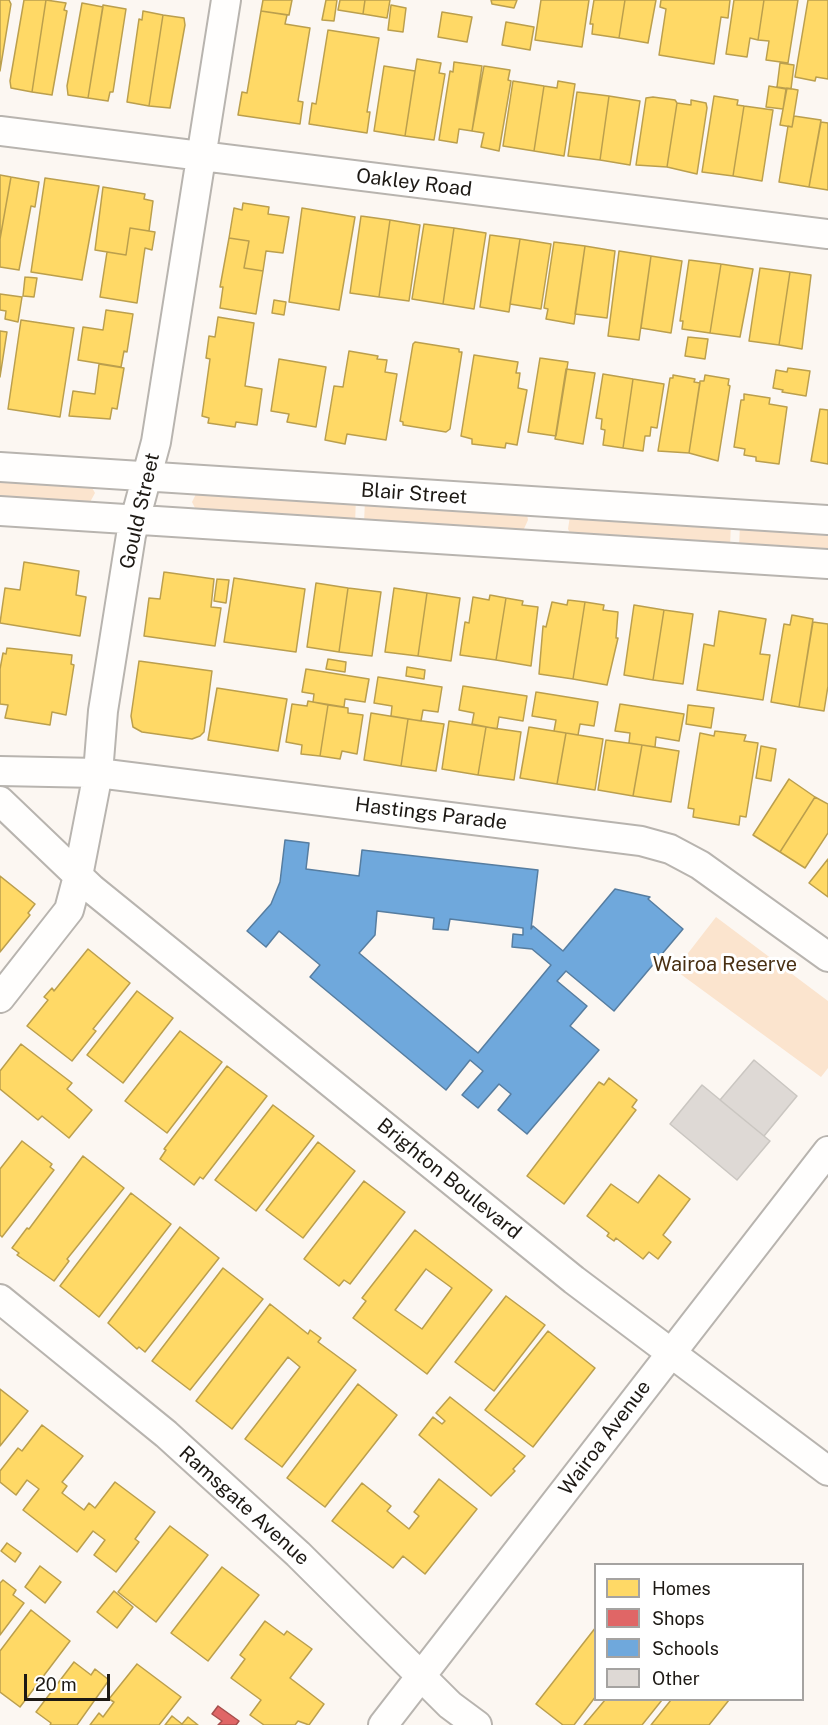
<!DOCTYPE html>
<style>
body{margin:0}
#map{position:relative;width:828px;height:1725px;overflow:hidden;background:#fcf7f2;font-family:"Public Sans",sans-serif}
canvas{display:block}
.legend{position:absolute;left:594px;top:1563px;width:210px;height:138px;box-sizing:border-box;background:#fff;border:2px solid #a5a3a1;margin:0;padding:8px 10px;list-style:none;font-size:18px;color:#1d1914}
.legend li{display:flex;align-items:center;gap:12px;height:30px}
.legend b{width:30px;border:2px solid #a5a3a1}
.scale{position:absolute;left:24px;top:1674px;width:86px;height:27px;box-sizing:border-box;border:3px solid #1d1914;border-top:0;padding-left:8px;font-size:18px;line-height:21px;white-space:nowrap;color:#1d1914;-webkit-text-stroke:4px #fff;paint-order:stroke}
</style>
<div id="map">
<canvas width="828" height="1725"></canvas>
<ul class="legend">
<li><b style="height:16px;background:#ffd966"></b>Homes</li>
<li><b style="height:16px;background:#e06666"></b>Shops</li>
<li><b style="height:16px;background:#6fa8dc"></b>Schools</li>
<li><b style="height:16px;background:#ded9d5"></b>Other</li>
</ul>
<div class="scale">20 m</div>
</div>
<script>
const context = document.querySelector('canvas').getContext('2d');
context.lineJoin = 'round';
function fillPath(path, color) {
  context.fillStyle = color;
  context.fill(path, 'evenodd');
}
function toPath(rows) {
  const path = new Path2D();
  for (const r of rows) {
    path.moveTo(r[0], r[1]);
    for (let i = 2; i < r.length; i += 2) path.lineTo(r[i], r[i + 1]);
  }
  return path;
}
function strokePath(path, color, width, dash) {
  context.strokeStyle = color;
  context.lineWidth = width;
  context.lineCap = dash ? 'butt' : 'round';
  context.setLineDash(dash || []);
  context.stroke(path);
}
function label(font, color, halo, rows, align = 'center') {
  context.font = font + ' "Public Sans",sans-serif';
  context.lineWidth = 6;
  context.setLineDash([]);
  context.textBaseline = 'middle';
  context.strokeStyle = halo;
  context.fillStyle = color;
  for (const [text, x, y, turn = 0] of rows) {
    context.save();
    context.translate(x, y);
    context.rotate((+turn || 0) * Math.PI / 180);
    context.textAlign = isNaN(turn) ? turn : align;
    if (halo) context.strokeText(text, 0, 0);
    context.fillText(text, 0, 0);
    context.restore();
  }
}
const green = toPath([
 [0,476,90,484,95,493,89,504,0,500],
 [197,492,356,498,355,524,197,512,192,502],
 [365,499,527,514,528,520,523,531,364,524],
 [570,516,731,523,730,547,571,535,568,529],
 [740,524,828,529,828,554,739,547],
 [716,917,828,1001,828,1068,821,1077,675,970]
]);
const homes = toPath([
 [0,0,9,0,11,4,0,71,0,0],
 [24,0,46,0,32,92,11,88,10,81,24,0],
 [46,0,66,3,64,10,67,11,52,95,32,92,46,0],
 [263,0,292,0,289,15,261,11,263,0],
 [326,0,337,0,334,21,322,20,326,0],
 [340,0,365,0,363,14,338,10,340,0],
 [365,0,390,0,387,18,363,14,365,0],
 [491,0,517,0,514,8,492,4,491,0],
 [541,0,589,0,582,47,535,40,541,0],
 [594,0,625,0,619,38,592,34,593,24,590,24,594,0],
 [625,0,656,0,648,43,619,38,625,0],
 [661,0,730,0,728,18,721,17,714,64,659,55,666,9,660,7,661,0],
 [734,0,764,0,758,40,750,38,747,57,726,54,734,0],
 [764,0,798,0,788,63,766,60,769,41,758,40,764,0],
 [808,0,828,0,828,79,816,77,815,81,795,77,808,0],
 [82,3,103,7,88,98,68,95,67,86,82,3],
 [103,5,126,9,113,92,110,92,108,101,88,98,103,5],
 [391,5,406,8,403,32,388,30,391,5],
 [143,11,163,15,149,106,127,102,139,19,142,20,143,11],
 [261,11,287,15,285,24,310,28,298,101,303,102,300,124,238,115,242,92,247,93,261,11],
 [442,12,472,17,467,42,438,37,442,12],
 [163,15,184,18,185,25,170,108,149,106,163,15],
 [506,22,534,27,530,50,502,45,506,22],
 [328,30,379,38,367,112,370,112,367,133,309,124,312,103,316,104,328,30],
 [417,59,441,63,439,73,445,74,434,140,405,136,417,59],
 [454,62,482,66,472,131,459,129,457,143,439,140,450,71,453,72,454,62],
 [780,63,794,65,791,89,777,87,780,63],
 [384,66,415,71,405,136,374,131,384,66],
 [484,66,510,70,508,80,511,81,499,151,481,147,484,133,472,131,484,66],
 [513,81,544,86,534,151,503,146,513,81],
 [558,81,575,84,564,156,534,151,544,86,557,88,558,81],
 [769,86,786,89,783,109,766,107,769,86],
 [787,88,798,90,792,127,780,125,787,88],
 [577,92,609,96,600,160,568,156,577,92],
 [609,96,640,101,630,165,600,160,609,96],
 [714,96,738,100,737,105,744,106,733,176,702,172,714,96],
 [653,97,675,100,677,103,667,167,636,165,646,98,653,97],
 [691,100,706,103,707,108,697,174,667,167,677,103,691,105,691,100],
 [744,106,773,110,762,181,733,176,744,106],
 [794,116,821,120,809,187,779,182,788,126,792,127,794,116],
 [821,122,828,123,828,190,809,187,821,122],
 [0,175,11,177,0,239,0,175],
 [11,177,39,182,35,207,31,206,19,270,0,267,0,239,11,177],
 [45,178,99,186,82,280,31,272,45,178],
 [103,187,145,194,144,199,153,201,149,231,130,228,126,255,95,250,103,187],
 [243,203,269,207,268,214,289,217,283,253,266,251,263,271,244,268,249,241,229,238,234,208,242,210,243,203],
 [302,208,355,217,339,310,289,302,302,208],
 [361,216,390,220,379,297,350,293,361,216],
 [390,220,420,225,409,301,379,297,390,220],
 [424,224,454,228,443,304,412,299,424,224],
 [130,228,155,232,152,250,145,248,137,303,100,297,107,252,126,255,130,228],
 [454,228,486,233,474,309,443,304,454,228],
 [490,235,520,239,509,312,480,307,490,235],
 [229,238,249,241,244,268,263,271,256,314,220,308,223,287,220,287,229,238],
 [520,239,551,244,541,309,510,304,520,239],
 [554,242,585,246,574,324,546,319,548,309,544,308,554,242],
 [585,246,615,251,607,318,575,314,585,246],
 [619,251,651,256,639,340,608,336,619,251],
 [651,256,682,261,671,333,641,328,651,256],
 [689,260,721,264,710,333,682,329,683,321,680,321,689,260],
 [721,264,753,269,740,337,710,333,721,264],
 [760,268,790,272,779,345,749,341,760,268],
 [790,272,811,275,802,349,779,345,790,272],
 [25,277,37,278,34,297,23,296,25,277],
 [0,294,22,297,18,322,5,319,6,311,0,310,0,294],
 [274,300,286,302,284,315,272,313,274,300],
 [106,310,133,314,127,352,124,351,121,367,78,360,83,327,103,330,106,310],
 [218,317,254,323,245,386,262,389,257,425,236,422,235,427,208,423,209,418,202,416,210,359,206,358,209,336,215,337,218,317],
 [21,320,74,328,60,417,8,409,21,320],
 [0,331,7,332,0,377,0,331],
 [688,337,708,339,705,359,685,356,688,337],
 [415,342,459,349,459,352,462,352,450,429,446,432,403,425,403,422,400,421,413,344,415,342],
 [349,351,378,356,377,359,387,360,385,372,397,374,386,440,347,434,345,444,325,440,334,386,343,387,349,351],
 [474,355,518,362,516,373,520,373,518,388,527,390,517,445,506,443,505,448,472,444,472,439,461,436,474,355],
 [540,358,568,362,556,436,528,432,540,358],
 [279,359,326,367,316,427,287,422,289,414,271,411,279,359],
 [99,364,124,368,117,409,112,408,110,419,69,416,73,391,95,394,99,364],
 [788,368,810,371,806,396,782,392,783,390,773,388,776,370,787,372,788,368],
 [566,369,595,373,583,444,555,439,566,369],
 [603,374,633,379,623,448,603,445,605,430,601,429,602,419,596,418,603,374],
 [673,375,695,379,694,382,700,383,689,453,658,451,670,378,673,378,673,375],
 [705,375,729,379,728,385,730,386,718,461,689,453,700,381,704,381,705,375],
 [633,379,664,384,657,428,651,427,650,436,645,436,643,451,623,448,633,379],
 [744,394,770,398,769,404,787,407,779,464,756,461,756,457,744,455,745,449,734,447,741,400,744,400,744,394],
 [820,409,828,410,828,464,811,461,820,409],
 [24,562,79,571,76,595,86,597,80,636,0,623,5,588,20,590,24,562],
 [164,572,214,579,211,607,221,608,215,646,144,636,149,598,160,599,164,572],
 [234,578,305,589,296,652,224,642,234,578],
 [217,579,229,580,226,603,214,601,217,579],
 [316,583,348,588,339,652,307,647,316,583],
 [348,588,381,592,372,656,339,652,348,588],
 [394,588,427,593,418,656,385,652,394,588],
 [427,593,460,598,451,661,418,656,427,593],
 [490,595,506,598,496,660,460,655,465,622,469,623,473,597,489,600,490,595],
 [506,598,523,601,522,605,538,607,531,666,496,660,506,598],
 [568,600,585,602,573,679,539,674,543,626,546,627,552,602,567,605,568,600],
 [585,602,604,605,603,610,618,612,616,638,618,638,607,685,573,679,585,602],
 [634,605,664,610,653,680,624,675,634,605],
 [664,610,693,614,683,684,653,680,664,610],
 [719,611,766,619,760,654,770,655,763,700,697,690,704,644,714,646,719,611],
 [792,615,813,619,799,707,771,702,784,624,790,625,792,615],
 [813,622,828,624,828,686,824,711,799,707,813,622],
 [7,648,72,655,71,664,74,665,66,715,52,712,50,725,5,718,8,705,0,704,0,669,3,653,6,654,7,648],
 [328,659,346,662,345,672,326,669,328,659],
 [139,661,212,671,204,732,200,736,192,739,142,732,133,727,131,716,139,661],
 [407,667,425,670,424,679,406,676,407,667],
 [306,669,369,679,365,702,345,699,344,707,313,702,314,694,302,692,306,669],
 [378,677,442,687,438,712,423,710,421,721,391,716,392,706,374,703,378,677],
 [463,686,527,696,523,721,499,717,497,729,472,724,474,713,459,710,463,686],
 [217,688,287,699,278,751,208,740,217,688],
 [536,692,598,702,594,726,580,724,578,735,554,731,556,720,532,716,536,692],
 [308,701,328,705,320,756,301,754,302,745,286,742,292,704,307,706,308,701],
 [620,704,684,714,679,741,656,737,655,747,629,743,630,733,615,731,620,704],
 [328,705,348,708,348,713,363,715,357,754,342,751,340,759,320,756,328,705],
 [688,705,714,708,711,728,686,724,688,705],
 [371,713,408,719,401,766,364,760,371,713],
 [408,719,444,724,436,771,401,766,408,719],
 [449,721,486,727,478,775,442,769,449,721],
 [486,727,521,732,514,780,478,775,486,727],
 [529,727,566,733,557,784,520,778,529,727],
 [715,731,746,735,744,741,758,743,746,817,740,816,739,825,693,817,694,809,688,808,700,733,714,736,715,731],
 [566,733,603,739,595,790,557,784,566,733],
 [606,740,642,745,633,796,598,790,606,740],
 [642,745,679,751,671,802,633,796,642,745],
 [761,746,776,749,771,781,756,778,761,746],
 [789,779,815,797,780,852,753,835,789,779],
 [815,797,828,804,828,833,805,868,780,852,815,797],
 [828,859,828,897,809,883,828,859],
 [0,876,35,904,28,913,30,915,0,952,0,876],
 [88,949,130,983,93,1029,96,1031,72,1061,27,1026,48,1000,44,997,52,988,54,991,88,949],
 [137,991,173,1018,123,1083,87,1055,137,991],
 [180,1031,222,1062,167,1133,125,1101,180,1031],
 [21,1044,72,1083,67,1089,92,1110,69,1138,42,1116,38,1120,0,1089,0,1071,21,1044],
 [227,1066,267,1096,203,1179,200,1177,194,1185,160,1159,166,1150,164,1149,227,1066],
 [609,1078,637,1100,632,1107,636,1110,564,1204,527,1176,599,1082,604,1085,609,1078],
 [273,1105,314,1136,256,1211,215,1180,273,1105],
 [22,1141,52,1164,50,1167,54,1170,2,1237,0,1235,0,1169,22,1141],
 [318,1142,355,1171,303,1238,266,1210,318,1142],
 [83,1156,124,1188,67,1259,69,1261,54,1281,17,1255,19,1253,12,1248,27,1228,29,1229,83,1156],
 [659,1175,690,1199,663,1235,671,1242,658,1259,649,1252,643,1259,616,1238,614,1241,607,1236,609,1233,587,1216,611,1184,638,1203,659,1175],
 [364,1181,405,1212,350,1284,344,1280,339,1286,304,1259,364,1181],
 [131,1193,171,1224,99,1317,60,1286,131,1193],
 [180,1227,219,1258,145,1352,139,1347,137,1349,108,1323,180,1227],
 [415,1230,492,1290,427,1374,353,1318,366,1301,362,1298,415,1230],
 [426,1269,452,1288,422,1329,395,1310,426,1269],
 [223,1268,263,1299,190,1390,152,1361,223,1268],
 [506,1296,545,1325,494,1391,455,1362,506,1296],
 [270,1304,308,1334,310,1330,321,1338,318,1342,356,1370,282,1467,245,1439,300,1367,288,1357,232,1429,196,1401,270,1304],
 [548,1331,595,1368,533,1447,485,1410,548,1331],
 [358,1384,397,1415,325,1507,287,1478,358,1384],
 [0,1389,28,1411,0,1446,0,1389],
 [450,1397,525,1456,513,1469,515,1471,491,1496,419,1435,433,1417,442,1424,445,1421,436,1413,450,1397],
 [42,1425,83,1456,62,1482,67,1486,62,1493,84,1510,89,1503,95,1508,115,1482,155,1512,135,1539,139,1542,116,1572,94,1555,105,1540,93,1531,77,1552,23,1510,39,1489,27,1480,16,1495,0,1482,0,1471,18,1448,22,1451,42,1425],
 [439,1479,477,1509,425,1574,403,1556,393,1568,332,1521,362,1483,391,1506,387,1511,409,1529,419,1516,414,1512,439,1479],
 [170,1526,208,1555,156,1622,118,1592,170,1526],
 [7,1543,21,1553,15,1562,1,1551,7,1543],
 [40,1566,61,1582,45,1603,25,1587,40,1566],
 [222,1567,259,1595,208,1661,171,1633,222,1567],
 [3,1580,16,1590,13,1595,24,1603,0,1635,0,1583,3,1580],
 [114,1591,133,1607,117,1628,97,1612,114,1591],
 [31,1610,70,1641,20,1707,0,1692,0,1651,31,1610],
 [265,1621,284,1635,287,1631,312,1649,290,1678,324,1704,309,1725,298,1721,295,1725,264,1725,250,1715,261,1700,231,1678,245,1659,240,1655,265,1621],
 [596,1627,596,1696,574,1725,563,1725,536,1704,596,1627],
 [74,1662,91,1675,95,1669,109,1680,77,1725,50,1725,51,1723,36,1712,74,1662],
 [137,1664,181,1697,159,1725,90,1725,99,1713,103,1717,114,1702,109,1699,137,1664],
 [605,1700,662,1700,642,1725,584,1725,605,1700],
 [671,1700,729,1700,709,1725,651,1725,671,1700],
 [172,1716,182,1724,188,1717,198,1725,165,1725,172,1716]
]);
const shops = toPath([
 [218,1706,239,1721,236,1725,218,1725,222,1721,212,1714,218,1706]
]);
const schools = toPath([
 [285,840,309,843,306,869,359,876,362,850,538,870,531,929,533,926,563,951,615,889,650,897,648,899,683,929,614,1011,566,971,557,981,587,1006,570,1026,599,1050,527,1134,498,1110,511,1094,499,1084,478,1108,462,1095,483,1071,470,1060,446,1090,310,977,320,965,279,931,266,947,247,931,271,904,280,882,285,840],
 [377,911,434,918,433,929,448,930,450,919,523,928,523,935,513,934,512,947,532,949,551,965,478,1053,359,953,375,935,377,911]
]);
const building = toPath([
 [754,1060,797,1096,764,1136,720,1100,754,1060],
 [702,1085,770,1141,737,1180,670,1124,702,1085]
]);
const minor = toPath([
 [0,131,828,234],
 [0,467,828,520],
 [0,511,828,564],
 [0,771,98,773,641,841,670,849,700,865,828,957],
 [0,801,92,889,574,1280,828,1471],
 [0,998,69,910,78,876,98,773,103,711,131,535,156,442,226,0],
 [0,1299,166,1434,298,1554,450,1705,477,1725],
 [383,1725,828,1151]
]);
const streetNames = [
 ["Oakley Road",414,183,7],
 ["Blair Street",414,494,4],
 ["Gould Street",140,511,-77],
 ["Hastings Parade",431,814,7],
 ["Brighton Boulevard",449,1179,39],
 ["Wairoa Avenue",605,1438,-53],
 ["Ramsgate Avenue",244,1506,42]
];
const parkNames = [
 ["Wairoa Reserve",725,965]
];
fillPath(green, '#fbe4ce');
fillPath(homes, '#ffd966');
strokePath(homes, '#bb9f4d', 1.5);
fillPath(shops, '#e06666');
strokePath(shops, '#a64f4d', 1.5);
fillPath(schools, '#6fa8dc');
strokePath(schools, '#567da0', 1.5);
fillPath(building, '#ded9d5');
strokePath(building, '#cac6c1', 1.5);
strokePath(minor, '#b8b4af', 32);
strokePath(minor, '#fffefd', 28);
label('20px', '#1d1914', '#fff', streetNames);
label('20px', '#493013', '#fff', parkNames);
</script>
